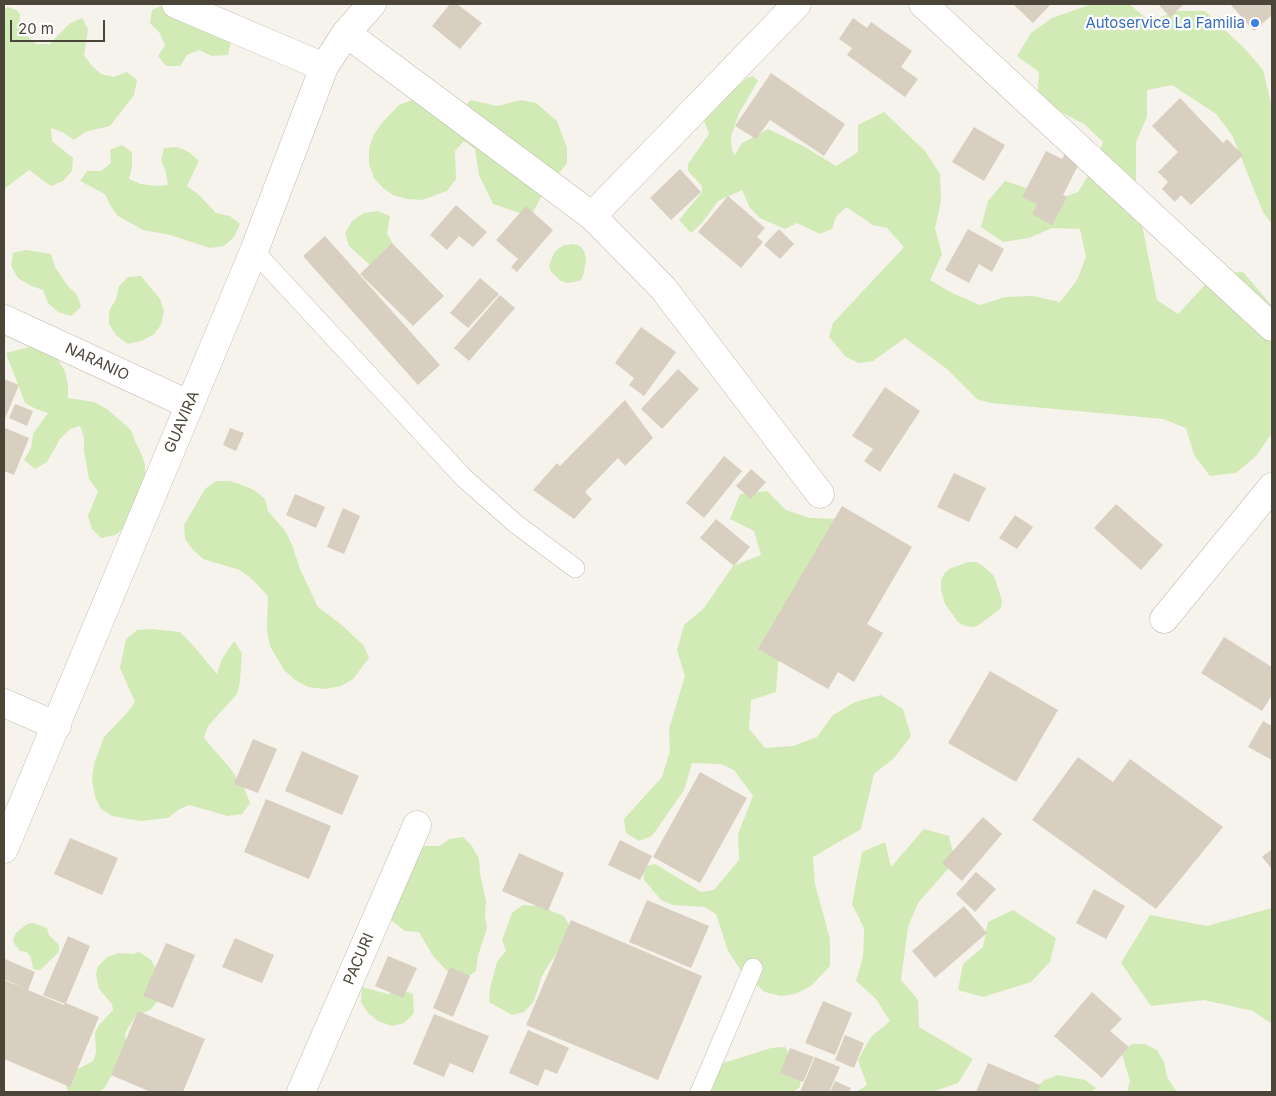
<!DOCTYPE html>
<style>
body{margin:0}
#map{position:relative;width:1276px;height:1096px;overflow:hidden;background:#f6f3ec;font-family:Inter,sans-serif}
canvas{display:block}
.frame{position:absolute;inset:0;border:5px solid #4b4439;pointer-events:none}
.scale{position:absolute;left:10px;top:20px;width:95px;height:22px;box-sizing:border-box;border:2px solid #4b4439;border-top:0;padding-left:6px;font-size:15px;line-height:18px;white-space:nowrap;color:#4b4439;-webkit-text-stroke:4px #fff;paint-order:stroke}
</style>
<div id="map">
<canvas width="1276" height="1096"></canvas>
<div class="frame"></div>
<div class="scale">20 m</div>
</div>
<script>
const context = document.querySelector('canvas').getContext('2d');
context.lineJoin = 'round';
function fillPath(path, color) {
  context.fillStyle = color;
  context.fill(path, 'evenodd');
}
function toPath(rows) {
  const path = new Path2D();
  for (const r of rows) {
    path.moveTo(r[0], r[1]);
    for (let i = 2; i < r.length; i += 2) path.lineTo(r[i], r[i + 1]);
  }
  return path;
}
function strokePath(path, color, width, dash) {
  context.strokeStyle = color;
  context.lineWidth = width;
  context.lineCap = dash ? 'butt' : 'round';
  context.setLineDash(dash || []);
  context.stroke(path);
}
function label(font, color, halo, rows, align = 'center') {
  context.font = font + ' Inter,sans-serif';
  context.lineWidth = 4.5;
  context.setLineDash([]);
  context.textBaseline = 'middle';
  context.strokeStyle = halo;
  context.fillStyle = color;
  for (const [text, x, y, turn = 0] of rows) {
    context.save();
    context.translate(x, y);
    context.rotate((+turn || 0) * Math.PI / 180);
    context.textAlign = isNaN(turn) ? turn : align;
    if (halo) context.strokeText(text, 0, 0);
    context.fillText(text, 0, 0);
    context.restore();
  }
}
const green = toPath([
 [1092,4,1129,4,1150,21,1177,11,1205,11,1246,50,1263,70,1272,107,1272,224,1263,212,1232,135,1216,114,1172,85,1147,90,1147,117,1136,142,1136,195,1157,300,1178,314,1215,274,1243,272,1272,306,1272,433,1256,456,1236,473,1210,476,1194,455,1186,428,1163,419,991,403,977,399,947,369,905,338,873,361,859,363,846,357,829,337,833,323,904,247,887,228,873,225,846,207,836,217,832,229,820,234,797,223,785,229,760,218,750,208,742,190,718,201,702,223,691,233,679,220,702,192,702,186,688,171,688,164,709,134,702,115,747,78,753,76,758,81,739,113,731,137,732,150,735,155,742,143,768,129,805,147,836,166,858,152,858,125,884,112,925,151,940,174,941,201,935,228,942,254,930,280,952,293,980,305,1005,297,1033,296,1060,302,1077,280,1086,257,1080,229,1052,228,1029,238,1003,242,981,227,988,201,1005,181,1030,189,1053,201,1078,192,1093,168,1103,142,1084,124,1037,100,1039,72,1017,56,1031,33,1052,18],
 [163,5,231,42,228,55,212,56,199,50,187,55,180,66,166,66,158,56,165,45,159,32,150,23,152,10],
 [8,7,16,10,20,14,19,28,36,44,50,44,69,24,82,18,88,29,84,55,92,66,101,74,114,77,127,72,137,80,134,95,110,126,85,132,74,140,64,133,51,128,52,141,73,158,72,171,63,181,51,186,29,170,4,189,4,9],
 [412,100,425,100,460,110,471,100,497,106,521,100,536,103,557,121,567,148,567,163,540,199,533,212,520,213,493,204,479,175,475,149,464,141,455,151,456,179,447,191,422,200,407,199,393,195,383,188,374,178,369,164,369,149,373,136,381,124,399,105],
 [122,145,132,152,132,167,129,179,141,184,155,186,168,185,166,172,161,160,164,148,177,147,189,152,199,161,187,186,198,194,216,213,230,216,240,224,234,237,224,246,210,248,170,235,143,230,118,216,110,205,105,194,80,181,87,171,101,171,111,163,110,150],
 [377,211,390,216,387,233,393,244,392,257,371,266,349,246,345,233,352,221,364,213],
 [573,244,580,246,584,251,586,258,584,273,581,280,575,282,568,283,561,281,551,272,549,266,554,253,559,248,565,245],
 [26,250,51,254,55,267,67,285,77,295,81,307,71,316,58,312,48,303,43,290,29,285,18,278,11,266,13,253],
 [141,276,160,299,164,311,161,325,153,335,141,341,128,344,116,335,109,324,109,311,116,299,119,286,128,277],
 [33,346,48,350,58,360,65,371,68,385,68,398,94,402,107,409,131,430,135,441,141,453,145,465,145,478,126,527,115,535,101,538,92,529,88,516,98,491,89,479,84,451,84,437,80,426,70,429,60,439,47,462,35,469,24,460,31,448,33,434,48,413,36,409,25,403,6,353],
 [216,481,230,481,242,485,254,490,265,499,268,511,286,532,292,545,300,569,318,607,342,625,364,646,369,658,353,679,341,686,325,689,308,687,295,680,284,670,270,646,267,631,268,596,253,580,240,570,203,559,193,550,185,539,184,525,205,489],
 [767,491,786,510,810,518,837,519,785,636,778,664,776,692,751,700,749,729,765,748,793,746,817,737,833,715,855,702,881,695,903,709,911,736,894,758,874,774,861,829,813,857,815,884,830,939,830,966,811,986,795,994,781,996,765,992,744,975,728,951,716,914,705,907,673,905,661,900,644,880,643,867,655,864,701,892,714,890,739,860,738,834,753,796,734,770,721,764,692,763,684,790,652,836,639,841,626,833,624,819,662,777,670,751,669,729,685,676,677,650,684,625,704,608,733,566,761,555,754,531,730,519,740,494],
 [968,562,976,562,983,566,994,576,1002,600,1001,608,979,625,973,627,965,626,958,622,945,604,941,590,941,581,944,574,949,569],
 [151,629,180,632,191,643,217,674,222,659,234,641,242,653,240,682,237,694,208,726,204,738,230,768,245,790,250,803,242,814,228,816,189,805,178,810,168,818,141,821,112,816,101,809,95,797,92,779,94,764,104,737,127,713,135,702,120,668,126,639,137,630],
 [924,829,949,836,955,861,918,903,908,927,901,980,918,1000,919,1027,973,1059,958,1083,932,1092,856,1092,867,1085,858,1060,871,1037,890,1021,876,999,856,981,863,957,864,928,852,904,862,852,885,842,891,867],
 [463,837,472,846,479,859,480,873,486,901,485,915,487,928,478,956,476,971,465,979,453,977,433,956,419,932,405,931,393,922,387,910,414,853,425,846,439,846,450,839],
 [523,905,538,906,564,916,573,932,549,964,542,976,534,1001,524,1012,512,1015,489,1002,490,988,497,962,506,951,502,940,512,913],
 [1272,908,1272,1024,1253,1011,1204,1000,1151,1006,1121,963,1150,915,1207,926],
 [1013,910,1056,938,1050,962,1031,982,983,997,958,990,963,964,983,947,988,922],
 [27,924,33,923,47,928,49,935,59,945,59,952,40,970,33,969,31,957,27,952,20,951,15,945,13,939,16,933],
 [139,952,151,960,158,972,160,999,150,1010,136,1016,128,1028,125,1034,126,1041,119,1062,105,1087,100,1092,69,1092,66,1087,66,1080,76,1070,93,1061,96,1053,95,1033,99,1025,113,1010,112,1004,99,989,96,975,97,968,107,957,119,953,133,954],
 [362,987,388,994,400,989,413,994,414,1013,404,1023,392,1026,378,1021,368,1013,361,1002],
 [1132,1044,1145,1044,1157,1050,1164,1062,1167,1077,1177,1092,1127,1092,1130,1081,1122,1054],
 [785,1047,801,1074,800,1087,793,1092,696,1092,714,1066,771,1048],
 [1058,1075,1085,1080,1096,1088,1092,1092,1035,1092,1035,1088,1045,1080]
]);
const building = toPath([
 [450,4,457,4,482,23,460,49,432,26],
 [1013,4,1051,4,1033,23],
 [1158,4,1184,4,1170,17],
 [1230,4,1272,4,1272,15,1254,31],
 [853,18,867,28,871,22,912,51,901,67,918,79,905,97,847,55,852,48,839,39],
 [771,73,845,124,824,156,770,120,756,139,735,126],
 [1180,98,1223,143,1227,139,1243,155,1191,205,1181,195,1175,202,1162,189,1168,182,1158,172,1178,152,1152,126],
 [974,127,1005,145,984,181,952,162],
 [1068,148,1083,156,1063,195,1067,197,1052,225,1032,214,1037,204,1022,197,1046,151,1062,159],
 [680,169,701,192,671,220,650,198],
 [728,196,765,228,757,237,763,242,741,268,698,232],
 [456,205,487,232,473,247,459,236,447,250,430,235],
 [526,206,553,230,517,272,511,267,518,259,496,240],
 [779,229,794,244,780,259,764,245],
 [968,229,1004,249,992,272,979,264,969,283,945,270],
 [325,236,440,365,418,385,303,256],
 [392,243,444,296,413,326,360,274],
 [480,278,499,294,468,328,450,313],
 [500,295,515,308,469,361,454,348],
 [641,327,676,352,644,396,629,385,634,378,615,363],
 [678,369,699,389,662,429,641,409],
 [4,379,19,385,4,421],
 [885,387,920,411,880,472,864,461,873,449,852,436],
 [625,400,653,438,625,466,618,458,585,492,592,499,574,519,533,490,557,463,560,466],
 [15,404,33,411,27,426,9,418],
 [5,428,29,438,14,475,4,471,4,432],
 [230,428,244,433,236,451,223,445],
 [724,456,742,471,704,518,686,503],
 [751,469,766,482,751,499,736,486],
 [954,473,986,488,969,522,937,507],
 [295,494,325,507,316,528,286,515],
 [1116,504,1163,545,1141,570,1094,528],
 [842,506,912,547,867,624,883,633,854,682,838,672,828,689,758,649],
 [343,508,360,516,344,554,327,547],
 [1015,515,1033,527,1017,549,999,538],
 [716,519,750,547,734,566,700,538],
 [1224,637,1272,667,1272,695,1262,711,1201,673],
 [990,671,1058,710,1016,782,948,743],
 [1263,721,1272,726,1272,760,1248,747],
 [253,739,277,749,258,793,234,784],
 [302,751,359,776,342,815,285,791],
 [1078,757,1113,782,1130,759,1223,827,1156,909,1032,820],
 [700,772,747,798,700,883,653,857],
 [266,799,331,826,309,879,244,852],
 [983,817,1002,834,962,881,942,863],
 [70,838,118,858,102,895,54,874],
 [620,840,652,856,640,880,608,865],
 [1272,849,1272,869,1262,857],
 [519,853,564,873,548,911,502,891],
 [976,872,996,889,975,912,956,894],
 [1094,889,1125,906,1106,939,1076,923],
 [647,900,709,926,691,968,629,942],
 [964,906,987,933,935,978,912,951],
 [571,920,702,976,658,1080,526,1025],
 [68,936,90,946,66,1003,99,1017,70,1087,4,1059,4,980,24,988,4,979,5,959,35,972,28,990,64,1005,65,1004,43,995],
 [235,938,274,955,262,983,222,967],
 [166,943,195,955,173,1008,143,996],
 [388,956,417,968,403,998,375,986],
 [450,967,470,976,453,1017,433,1008],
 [1092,992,1122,1019,1110,1031,1129,1047,1102,1078,1054,1036],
 [823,1001,852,1013,835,1055,805,1043],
 [138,1011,205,1039,183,1092,151,1092,111,1075],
 [434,1014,489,1036,473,1073,450,1063,444,1077,413,1064],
 [528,1030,569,1048,557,1074,545,1069,538,1086,509,1073],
 [845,1035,864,1043,854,1068,835,1060],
 [790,1048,814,1057,803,1082,780,1073],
 [815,1057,840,1067,829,1092,800,1092],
 [988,1063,1040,1085,1037,1092,976,1092],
 [835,1081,851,1088,849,1092,830,1092]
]);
const service = toPath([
 [254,251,464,478,516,524,575,568],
 [700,1092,753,968]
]);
const minor = toPath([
 [176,4,324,67],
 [923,4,1272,327],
 [346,33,592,216,663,288,820,494],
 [592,216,797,4],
 [4,319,190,405],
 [1164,619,1272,487],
 [4,703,57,726],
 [4,849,254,251,324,67,346,33,372,4],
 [301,1092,417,825]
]);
const markers = [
 [1255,23,5,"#3f7fe0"]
];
const shopNames = [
 ["Autoservice La Familia",1245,23]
];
const streetNames = [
 ["NARANIO",97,362,25],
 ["GUAVIRA",182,422,-67],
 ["PACURI",359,959,-67]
];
fillPath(green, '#d2eab5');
fillPath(building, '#d8cfc1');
strokePath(service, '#c2bbae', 20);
strokePath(minor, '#c2bbae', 29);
strokePath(service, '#fff', 19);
strokePath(minor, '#fff', 28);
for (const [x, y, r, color] of markers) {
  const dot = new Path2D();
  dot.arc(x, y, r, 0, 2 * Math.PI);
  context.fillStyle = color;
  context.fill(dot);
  strokePath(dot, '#fff', 2);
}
label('15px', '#366cbe', '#fff', shopNames, 'right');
label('15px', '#4b4439', '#fff', streetNames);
</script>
